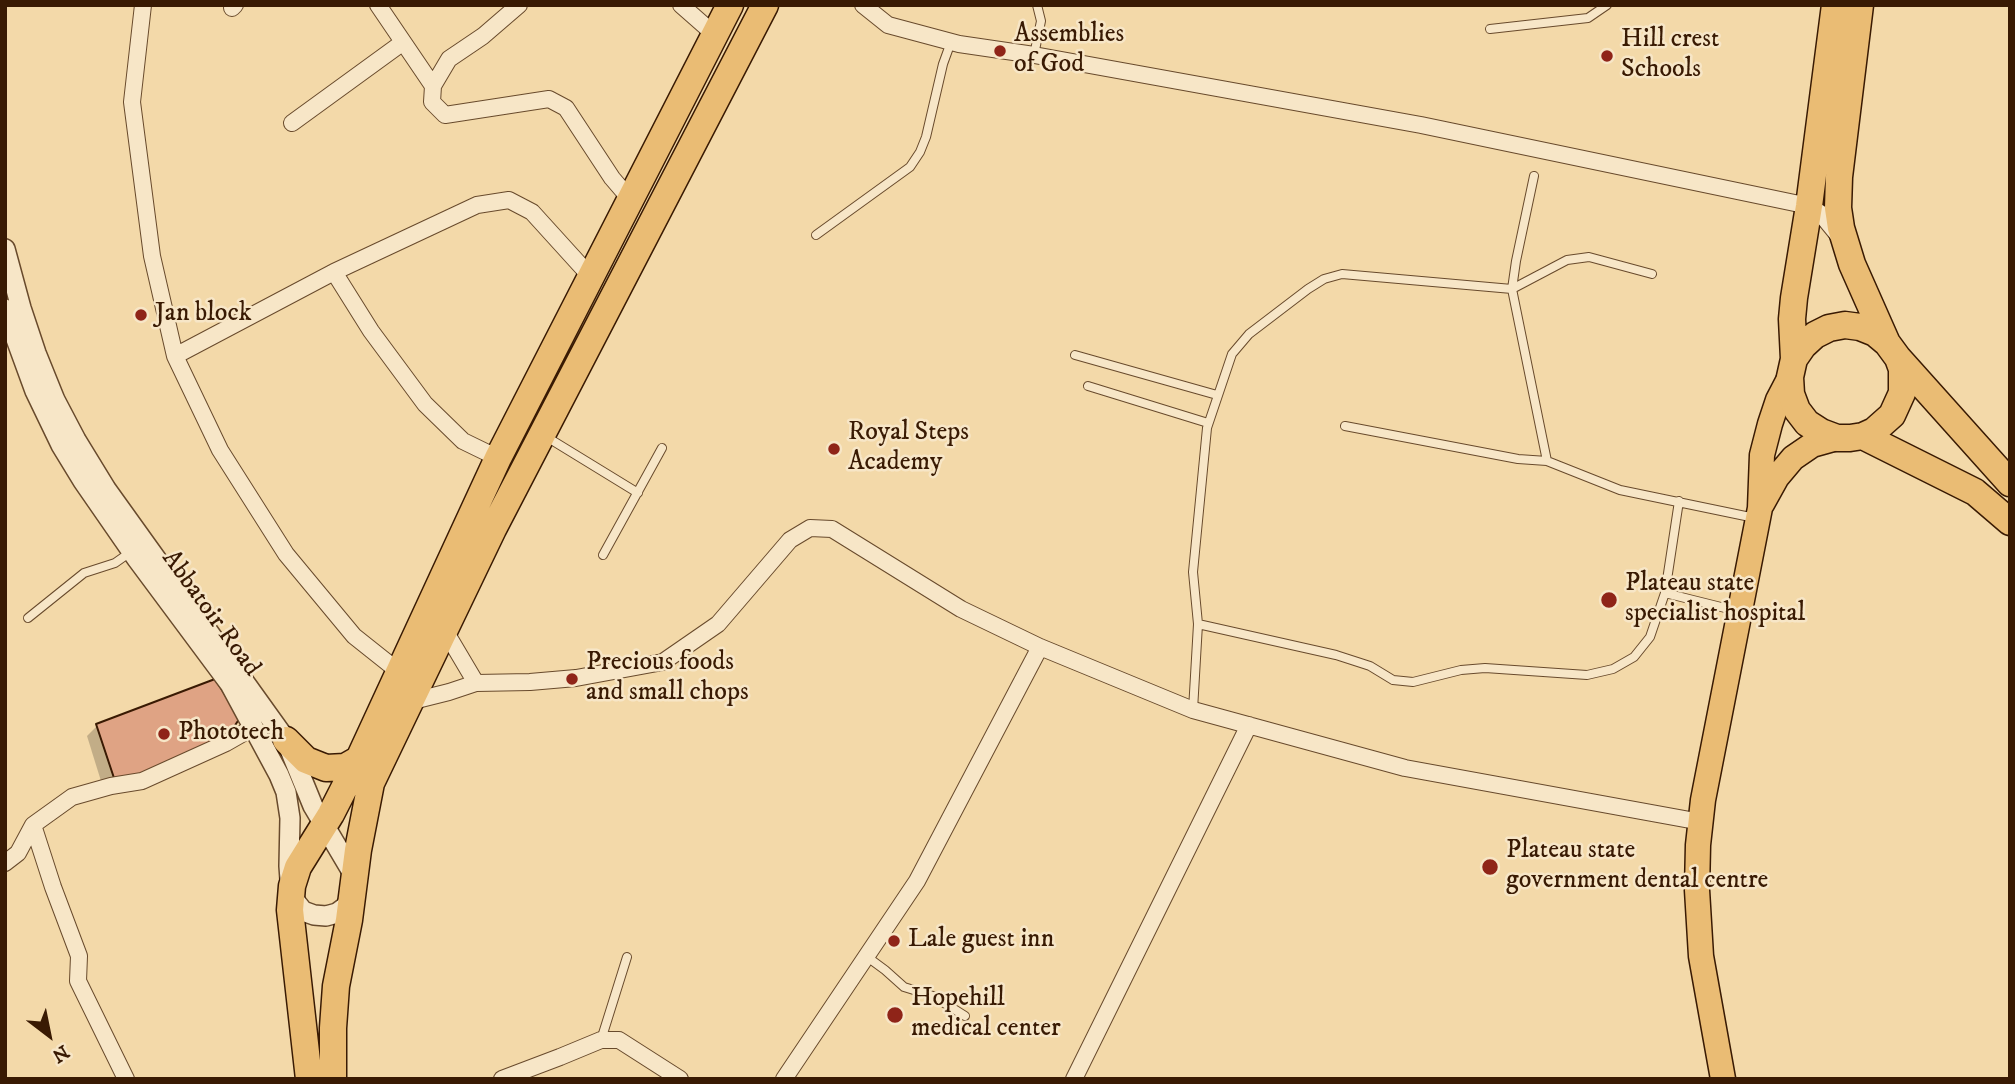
<!DOCTYPE html>
<style>
body{margin:0}
#map{position:relative;width:2015px;height:1084px;overflow:hidden;background:#f3d9a9;font-family:"IM FELL DW Pica",serif}
canvas{display:block}
.frame{position:absolute;inset:0;border:7px solid #391a03;pointer-events:none}
.north{position:absolute;left:14px;top:1000px;width:70px;height:70px;-webkit-text-stroke:5px #f7e6c7;paint-order:stroke;rotate:148deg;font-size:19px;font-weight:700;line-height:28px;text-align:center;color:#391a03}
.north::after{content:'';display:block;margin:auto;width:24px;height:32px;background:#391a03;clip-path:polygon(50% 0,100% 100%,50% 72%,0 100%)}
</style>
<div id="map">
<canvas width="2015" height="1084"></canvas>
<div class="frame"></div>
<div class="north">N</div>
</div>
<script>
const context = document.querySelector('canvas').getContext('2d');
context.lineJoin = 'round';
function fillPath(path, color) {
  context.fillStyle = color;
  context.fill(path, 'evenodd');
}
function toPath(rows) {
  const path = new Path2D();
  for (const r of rows) {
    path.moveTo(r[0], r[1]);
    for (let i = 2; i < r.length; i += 2) path.lineTo(r[i], r[i + 1]);
  }
  return path;
}
function strokePath(path, color, width, dash) {
  context.strokeStyle = color;
  context.lineWidth = width;
  context.lineCap = dash ? 'butt' : 'round';
  context.setLineDash(dash || []);
  context.stroke(path);
}
function label(font, color, halo, rows, align = 'center') {
  context.font = font + ' "IM FELL DW Pica",serif';
  context.lineWidth = 5;
  context.setLineDash([]);
  context.textBaseline = 'middle';
  context.strokeStyle = halo;
  context.fillStyle = color;
  for (const [text, x, y, turn = 0] of rows) {
    context.save();
    context.translate(x, y);
    context.rotate((+turn || 0) * Math.PI / 180);
    context.textAlign = isNaN(turn) ? turn : align;
    if (halo) context.strokeText(text, 0, 0);
    context.fillText(text, 0, 0);
    context.restore();
  }
}
const shadow = toPath([
 [214,681,105,794,87,736,97,726]
]);
const building = toPath([
 [215,679,240,718,222,744,116,784,96,724,215,679]
]);
const service = toPath([
 [1490,29,1588,18,1607,5],
 [1034,55,1041,21,1037,5],
 [816,235,910,167,920,152,926,137,943,64,951,42],
 [1652,274,1589,257,1567,260,1512,289,1547,461,1620,490,1755,518],
 [1075,355,1217,395],
 [1088,386,1208,423],
 [1345,426,1518,459,1547,461],
 [545,436,638,493],
 [603,555,662,448],
 [1665,593,1737,611],
 [28,618,84,573,115,563,132,551],
 [1198,624,1336,655,1370,666,1393,680,1413,682,1461,670,1485,668,1587,675,1613,669,1634,657,1650,637,1665,593,1679,501],
 [1193,710,1198,624,1193,572,1207,428,1232,354,1249,334,1308,289,1324,279,1342,274,1512,289,1516,261,1534,176],
 [866,956,885,970,904,987,933,996,965,1016],
 [601,1040,627,957]
]);
const minor = toPath([
 [143,5,132,102,152,256,175,356,220,450,286,554,354,636,398,671],
 [378,5,433,86,449,59,483,36,519,5],
 [681,5,714,34],
 [863,5,888,25,959,44,1034,55,1421,125,1809,206,1820,213,1838,235],
 [232,8,235,5],
 [433,86,432,102,445,115,549,99,566,108,612,178,630,199],
 [292,123,402,43],
 [334,272,477,205,509,200,532,212,591,277],
 [175,356,334,272,371,331,425,404,463,441,498,458],
 [444,629,476,683],
 [409,702,449,692,476,683,530,682,576,678,663,662,718,624,790,540,810,528,832,529,961,609,1040,647,1193,710,1405,768,1701,822],
 [33,825,53,887,79,956,78,981,126,1079],
 [5,863,18,853,33,825,72,797,111,786,142,781,226,743,254,727],
 [502,1079,560,1057,601,1040,619,1040,680,1079],
 [784,1079,917,881,1040,647],
 [1074,1079,1249,725]
]);
const tertiary = toPath([
 [5,249,21,308,36,353,55,400,76,440,106,489,286,740,313,806,355,877],
 [5,309,35,391,61,445,83,481,137,559,230,684,279,775,286,792,290,818,289,866,291,893,295,901,303,911,314,915,326,916,337,913,345,907,353,896]
]);
const primary = toPath([
 [1762,504,1777,477,1793,458,1812,445,1837,438],
 [1723,1079,1701,956,1697,890,1698,845,1703,800,1760,508,1762,455,1770,424,1778,400,1790,377]
]);
const trunk = toPath([
 [1860,5,1839,177,1838,208,1841,228,1852,264,1887,343,1898,358,1902,369,1902,393,1892,415,1874,431,1863,436,1850,438,1837,438,1821,432,1807,423,1797,410,1791,394,1790,377,1794,359,1803,346,1815,335,1829,328,1845,325,1860,327,1875,333,1887,343],
 [1898,358,2010,483],
 [1794,359,1792,319,1794,298,1809,206,1835,5],
 [1863,436,1975,492,2010,522],
 [286,740,306,760,326,768,345,767,359,759],
 [309,1079,290,910,292,886,298,867,331,814,359,759,498,458,730,5],
 [333,1079,333,1028,336,986,349,920,358,850,371,783,493,529,765,5]
]);
const markers = [
 [1000,51,7,"#8f2418"],
 [1607,56,7,"#8f2418"],
 [141,315,7,"#8f2418"],
 [834,449,7,"#8f2418"],
 [1609,600,9,"#8f2418"],
 [572,679,7,"#8f2418"],
 [164,734,7,"#8f2418"],
 [1490,867,9,"#8f2418"],
 [894,941,7,"#8f2418"],
 [895,1015,9,"#8f2418"]
];
const poiNames = [
 ["Assemblies",1014,36],
 ["of God",1014,66],
 ["Hill crest",1621,41],
 ["Schools",1621,71],
 ["Jan block",155,315],
 ["Royal Steps",848,434],
 ["Academy",848,464],
 ["Plateau state",1625,585],
 ["specialist hospital",1625,615],
 ["Precious foods",586,664],
 ["and small chops",586,694],
 ["Phototech",178,734],
 ["Plateau state",1506,852],
 ["government dental centre",1506,882],
 ["Lale guest inn",908,941],
 ["Hopehill",911,1000],
 ["medical center",911,1030]
];
const streetNames = [
 ["Abbatoir Road",210,614,54]
];
fillPath(shadow, '#0003');
fillPath(building, '#dfa384');
strokePath(building, '#391a03', 2);
strokePath(service, '#684a2c', 10);
strokePath(minor, '#684a2c', 18);
strokePath(tertiary, '#684a2c', 22);
strokePath(primary, '#391a03', 27);
strokePath(trunk, '#391a03', 29);
strokePath(service, '#f7e6c7', 8);
strokePath(minor, '#f7e6c7', 16);
strokePath(tertiary, '#f7e6c7', 19);
strokePath(primary, '#eabc74', 24);
strokePath(trunk, '#eabc74', 26);
for (const [x, y, r, color] of markers) {
  const dot = new Path2D();
  dot.arc(x, y, r, 0, 2 * Math.PI);
  context.fillStyle = color;
  context.fill(dot);
  strokePath(dot, '#f7e6c7', 2.5);
}
label('26px', '#391a03', '#f7e6c7', poiNames, 'left');
label('26px', '#391a03', '#f7e6c7', streetNames);
</script>
